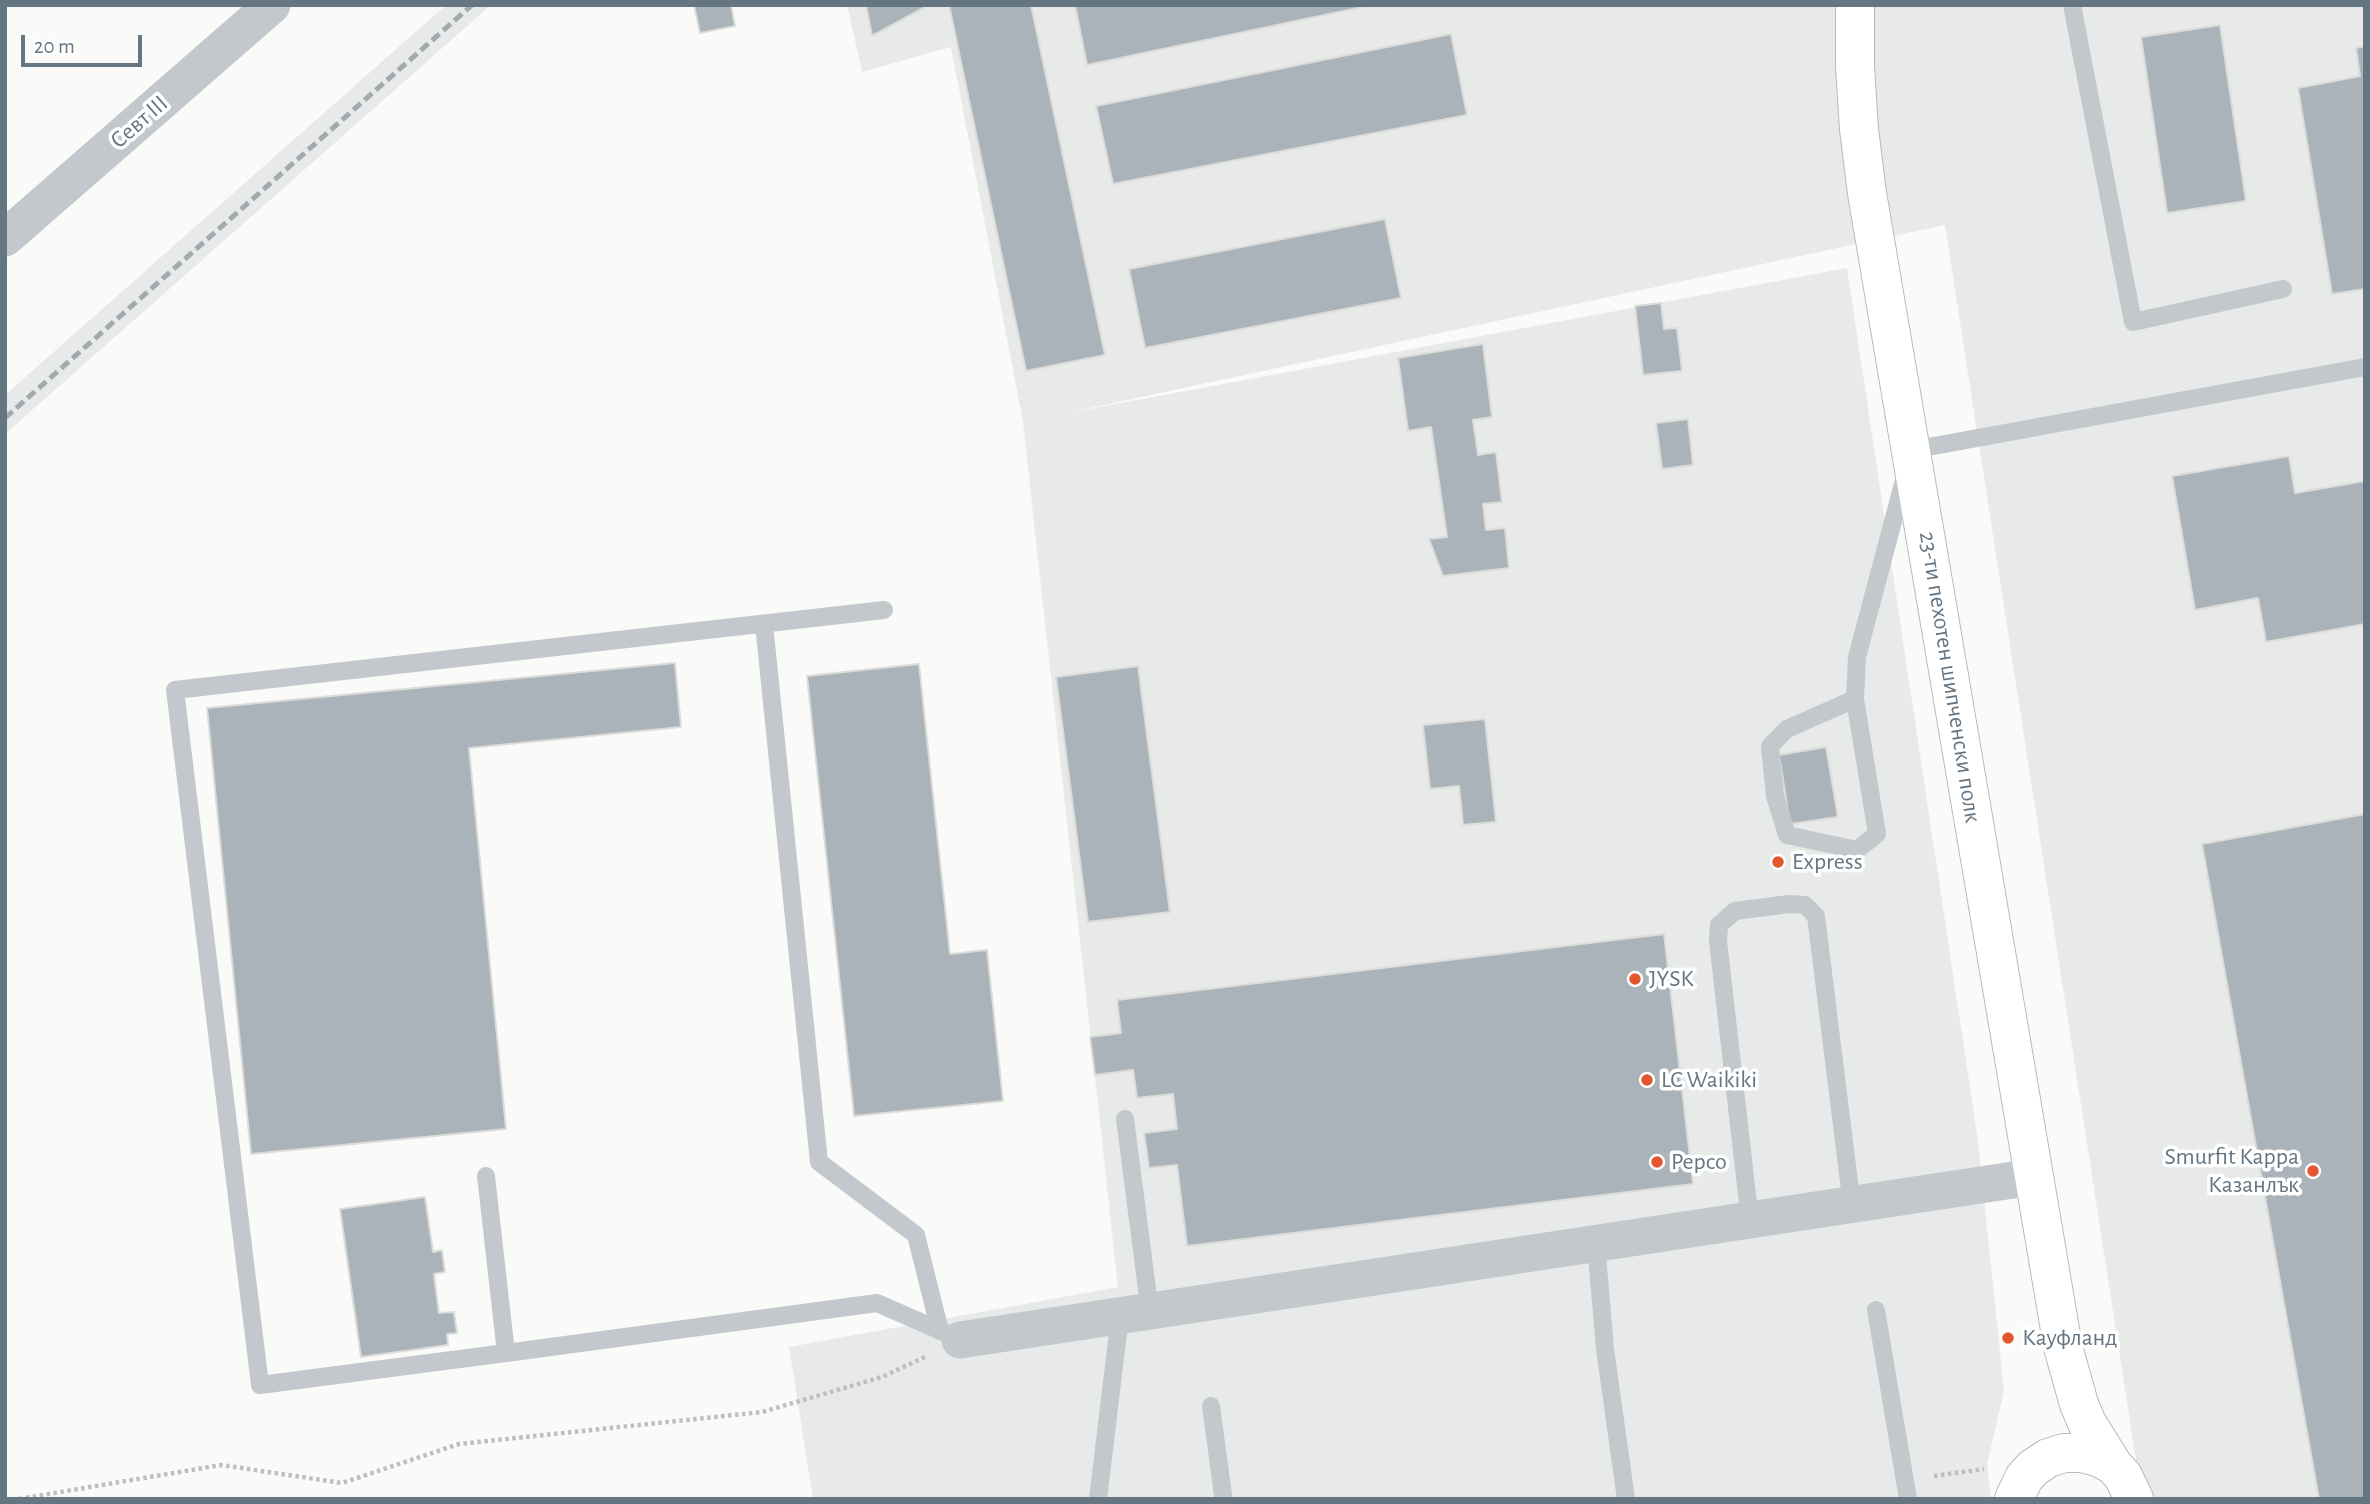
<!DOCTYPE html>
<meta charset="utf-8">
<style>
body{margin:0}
#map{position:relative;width:2370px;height:1504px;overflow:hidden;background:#fafaf8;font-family:"Alegreya Sans",sans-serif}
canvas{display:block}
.frame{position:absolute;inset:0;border:7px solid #657683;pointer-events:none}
.scale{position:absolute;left:21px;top:35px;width:121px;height:32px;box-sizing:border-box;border:4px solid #657683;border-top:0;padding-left:9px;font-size:21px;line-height:24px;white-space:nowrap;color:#657683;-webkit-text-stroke:5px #fff;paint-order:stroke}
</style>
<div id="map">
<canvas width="2370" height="1504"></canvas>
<div class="frame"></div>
<div class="scale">20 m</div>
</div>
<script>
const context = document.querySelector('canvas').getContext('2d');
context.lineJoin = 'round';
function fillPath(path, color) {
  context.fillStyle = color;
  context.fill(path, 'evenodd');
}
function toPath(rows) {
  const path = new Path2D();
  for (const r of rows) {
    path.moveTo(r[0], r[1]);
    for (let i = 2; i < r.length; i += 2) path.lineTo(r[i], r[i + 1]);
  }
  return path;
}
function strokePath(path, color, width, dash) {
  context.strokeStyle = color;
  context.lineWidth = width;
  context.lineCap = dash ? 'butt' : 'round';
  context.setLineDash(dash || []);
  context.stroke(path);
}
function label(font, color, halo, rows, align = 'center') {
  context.font = font + ' "Alegreya Sans",sans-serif';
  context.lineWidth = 7;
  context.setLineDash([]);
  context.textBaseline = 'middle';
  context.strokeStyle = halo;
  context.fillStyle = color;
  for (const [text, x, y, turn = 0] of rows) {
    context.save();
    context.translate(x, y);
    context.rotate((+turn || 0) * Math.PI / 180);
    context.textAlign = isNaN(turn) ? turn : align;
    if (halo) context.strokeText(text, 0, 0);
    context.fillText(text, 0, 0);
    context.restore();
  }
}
const built = toPath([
 [446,5,491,5,5,434,5,395],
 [847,5,2365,5,2365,1499,2142,1499,1945,225,1062,414,1847,268,1978,1141,2004,1391,1987,1464,1991,1499,813,1499,789,1347,1118,1287,1023,422,951,47,862,72]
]);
const building = toPath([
 [694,5,731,5,735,26,700,33,694,5],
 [866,5,927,5,927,6,872,36,866,5],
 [949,5,1031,5,1105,355,1026,371,949,5],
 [1075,5,1372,5,1087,65,1075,5],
 [2220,25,2246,201,2167,213,2141,37,2220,25],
 [1451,34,1467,115,1113,184,1096,106,1451,34],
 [2365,46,2365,289,2332,294,2298,88,2360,76,2356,48,2365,46],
 [1385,219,1401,298,1145,348,1129,269,1385,219],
 [1661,303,1664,329,1677,328,1682,371,1643,375,1635,306,1661,303],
 [1483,344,1492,417,1473,420,1478,455,1496,452,1502,502,1483,504,1486,530,1505,528,1509,568,1443,576,1429,539,1447,537,1431,427,1408,431,1398,358,1483,344],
 [1688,419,1693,465,1662,469,1656,423,1688,419],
 [2289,456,2295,493,2365,481,2365,624,2266,642,2258,598,2195,610,2172,476,2289,456],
 [675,663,681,727,469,748,506,1129,251,1154,207,708,675,663],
 [919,664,950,954,987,950,1003,1101,854,1116,807,676,919,664],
 [1138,666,1170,912,1088,922,1056,677,1138,666],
 [1485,719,1496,822,1463,825,1459,786,1430,789,1423,725,1485,719],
 [1826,747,1838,817,1790,824,1779,755,1826,747],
 [2365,814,2365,1499,2319,1499,2202,844,2365,814],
 [1664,934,1693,1184,1187,1246,1177,1165,1149,1168,1144,1133,1177,1129,1173,1094,1137,1098,1133,1070,1095,1075,1090,1037,1121,1033,1117,1000,1664,934],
 [425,1197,433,1252,442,1250,445,1272,434,1274,439,1313,454,1312,457,1333,447,1334,448,1345,361,1357,340,1209,425,1197]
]);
const path = toPath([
 [1934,1476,1984,1469],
 [19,1499,221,1465,342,1483,459,1444,762,1412,882,1377,925,1357]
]);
const lane = toPath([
 [2072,5,2133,322,2283,289],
 [764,624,819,1162,916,1235,940,1331],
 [1855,699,1787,729,1770,746,1775,796,1787,835,1857,850,1877,834,1855,699,1857,657,1912,450,2365,367],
 [1125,1119,1150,1312],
 [486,1176,506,1353,877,1303,948,1334],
 [1750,1221,1718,941,1719,925,1735,911,1789,904,1805,905,1816,916,1852,1206],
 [1596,1244,1605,1349,1626,1499],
 [1876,1310,1908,1499],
 [506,1353,260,1385,175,690,884,610],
 [1211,1406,1223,1495],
 [1098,1499,1120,1316]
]);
const street = toPath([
 [5,238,272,5],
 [960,1340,2033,1177]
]);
const primary = toPath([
 [1855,5,1855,66,1859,129,1867,193,2063,1347,2079,1404,2087,1423,2113,1465],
 [2014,1499,2024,1478,2033,1468,2048,1458,2064,1453,2081,1453,2098,1457,2113,1465,2123,1476,2134,1499]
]);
const rail = toPath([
 [5,418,472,5]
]);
const markers = [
 [1778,862,7,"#e4572e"],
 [1635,979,7,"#e4572e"],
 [1647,1080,7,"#e4572e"],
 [1657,1162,7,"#e4572e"],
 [2313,1171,7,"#e4572e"],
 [2008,1338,7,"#e4572e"]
];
const streetNames = [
 ["Севт III",139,122,-41],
 ["23-ти пехотен шипченски полк",1950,677,81]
];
const poiNames = [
 ["Express",1792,862],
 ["JYSK",1649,979],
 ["LC Waikiki",1661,1080],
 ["Smurfit Kappa",2299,1157,"right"],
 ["Казанлък",2299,1185,"right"],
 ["Pepco",1671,1162],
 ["Кауфланд",2022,1338]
];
fillPath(built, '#e8e9e9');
fillPath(building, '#aab3b9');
strokePath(building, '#dcdcda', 2);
strokePath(primary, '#b5babe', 40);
strokePath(path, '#bbbfc2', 4.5, [3.5, 3.5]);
strokePath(lane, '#c3c8cc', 18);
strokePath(street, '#c3c8cc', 37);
strokePath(primary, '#fff', 38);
strokePath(rail, '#a2aab0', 5, [10, 5]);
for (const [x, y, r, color] of markers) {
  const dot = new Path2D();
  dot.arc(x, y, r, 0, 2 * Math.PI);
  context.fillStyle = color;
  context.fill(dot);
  strokePath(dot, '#fff', 2.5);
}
label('24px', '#657683', '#fff', streetNames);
label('24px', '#657683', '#fff', poiNames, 'left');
</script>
